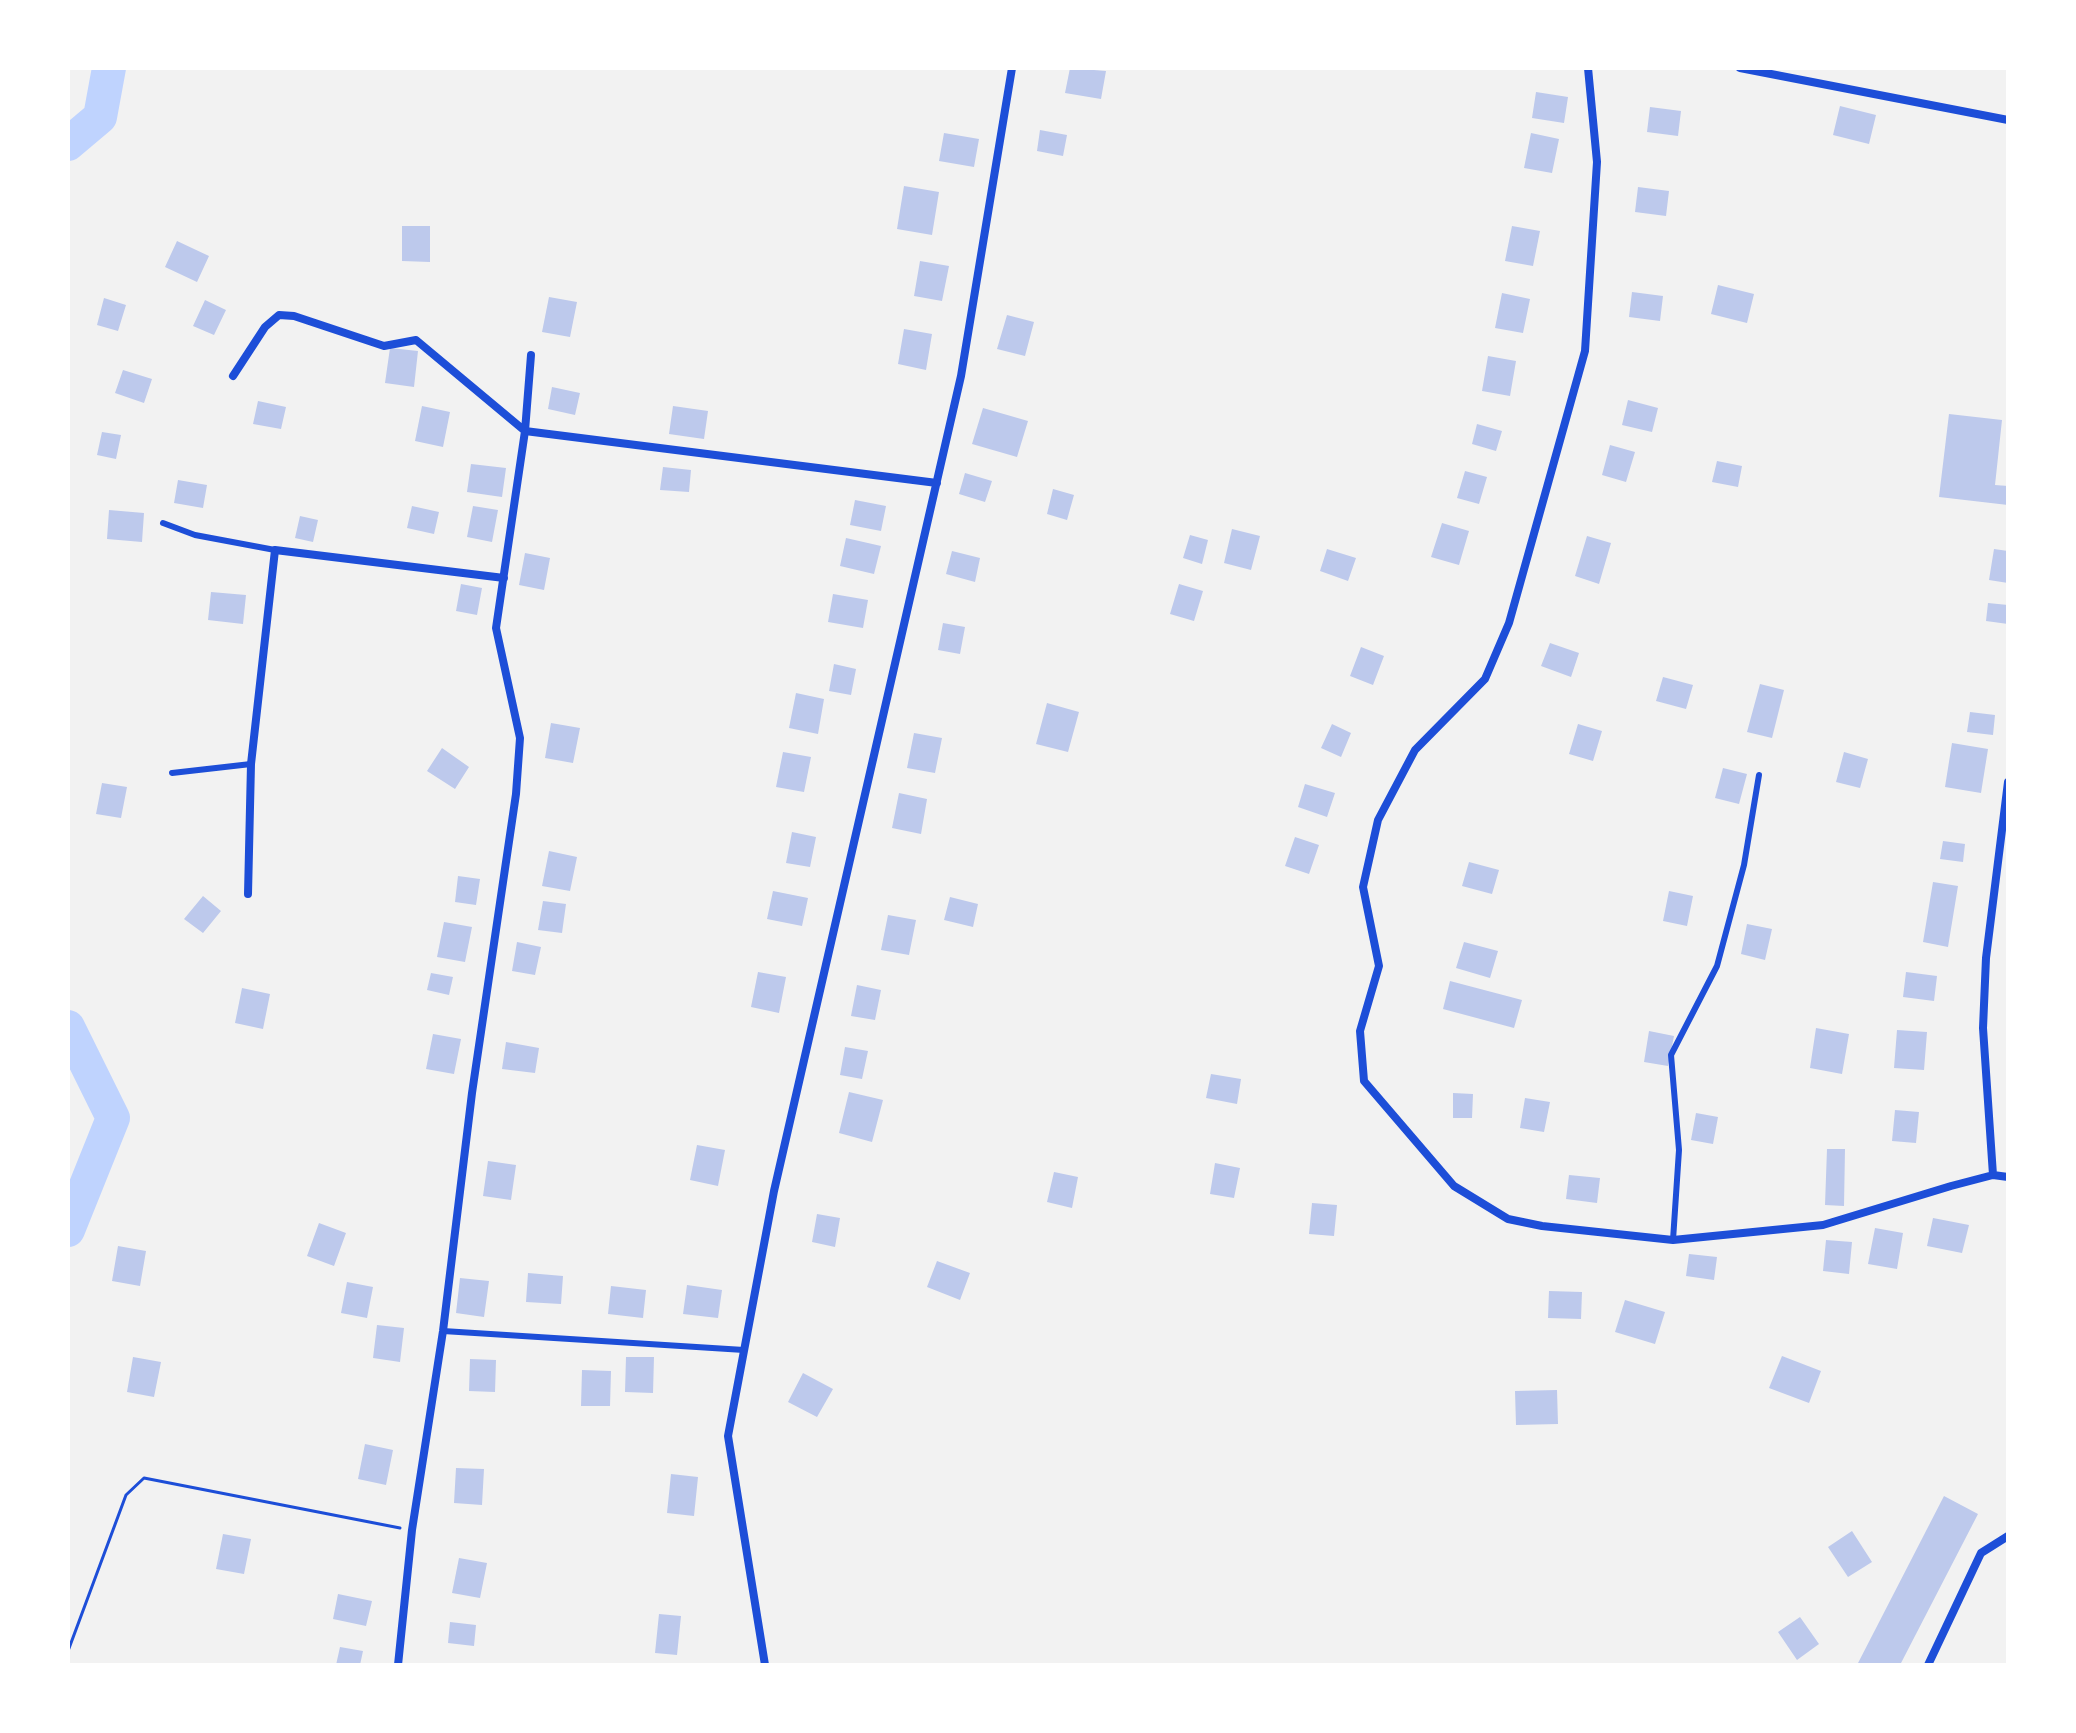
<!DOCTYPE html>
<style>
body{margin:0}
#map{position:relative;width:2076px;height:1733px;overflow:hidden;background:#f2f2f2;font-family:"Exo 2",sans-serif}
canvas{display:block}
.frame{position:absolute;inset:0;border:70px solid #fff;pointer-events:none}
</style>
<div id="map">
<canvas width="2076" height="1733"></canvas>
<div class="frame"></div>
</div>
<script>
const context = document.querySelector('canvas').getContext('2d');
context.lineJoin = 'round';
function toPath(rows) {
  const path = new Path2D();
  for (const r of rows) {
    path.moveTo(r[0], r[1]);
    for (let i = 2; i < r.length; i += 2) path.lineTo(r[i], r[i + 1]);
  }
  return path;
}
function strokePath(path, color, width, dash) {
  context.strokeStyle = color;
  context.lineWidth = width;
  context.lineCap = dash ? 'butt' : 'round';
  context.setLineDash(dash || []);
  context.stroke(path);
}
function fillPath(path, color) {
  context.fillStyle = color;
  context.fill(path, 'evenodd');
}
const river = toPath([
 [68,144,100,117,109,68],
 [68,1027,113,1118,68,1230]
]);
const building = toPath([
 [1070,68,1106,71,1101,99,1065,93],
 [1536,92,1568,97,1564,123,1532,118],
 [1840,106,1876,115,1869,144,1833,135],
 [1650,107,1681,111,1678,136,1647,132],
 [1040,130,1067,135,1063,156,1037,151],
 [944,133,979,139,974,167,939,161],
 [1531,133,1559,139,1552,173,1524,168],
 [904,186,939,192,932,235,897,229],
 [1638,187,1669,191,1666,216,1635,212],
 [402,226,430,226,430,262,402,261],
 [1512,226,1540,231,1533,266,1505,261],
 [177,241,209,256,197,282,165,267],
 [920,261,949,266,942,301,914,296],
 [1718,285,1754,294,1747,323,1711,314],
 [1632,292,1663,296,1660,321,1629,317],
 [1502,293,1530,299,1523,333,1495,328],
 [549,297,577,302,570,337,542,332],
 [104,298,126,305,118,331,97,325],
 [205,300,226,310,214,335,193,326],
 [1007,315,1034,322,1025,356,997,349],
 [904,329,932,334,926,370,898,364],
 [390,348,418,351,414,387,385,383],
 [1488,356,1516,361,1510,396,1482,391],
 [123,370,152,379,144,403,115,393],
 [552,387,580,393,575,415,548,409],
 [1628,400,1658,408,1652,432,1622,425],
 [258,401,286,407,281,429,253,424],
 [422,406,450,412,443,447,415,441],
 [673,406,708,411,704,439,669,434],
 [983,408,1028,421,1017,457,972,444],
 [1949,414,2002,420,1995,485,2008,486,2008,505,1939,497],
 [1477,424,1502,431,1496,451,1472,444],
 [102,432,121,435,116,459,97,455],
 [1610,445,1635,452,1626,482,1602,475],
 [1717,461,1742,466,1738,487,1712,482],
 [471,464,506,468,502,497,467,492],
 [663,467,691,470,689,492,660,490],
 [1465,471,1487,477,1479,504,1457,498],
 [965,473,992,481,985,502,959,494],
 [178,480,207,485,203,508,174,503],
 [1053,489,1074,495,1067,520,1047,514],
 [855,500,886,506,881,531,850,525],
 [412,506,439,512,434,534,407,528],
 [473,506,498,510,492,542,467,537],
 [109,510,144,513,142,542,107,539],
 [300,516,318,520,313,542,295,538],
 [1442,523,1469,531,1459,565,1431,557],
 [1232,529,1260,536,1251,570,1224,563],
 [1190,535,1208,540,1202,564,1183,558],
 [1587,536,1611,543,1599,584,1575,576],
 [846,538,881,546,874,574,840,566],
 [1327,549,1356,558,1348,581,1320,571],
 [1994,549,2008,551,2008,583,1989,580],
 [952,551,980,558,975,582,946,574],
 [525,553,550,558,544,590,519,585],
 [461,584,482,588,477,615,456,611],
 [1179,584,1203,591,1194,621,1170,614],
 [211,592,246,595,243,624,208,620],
 [833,594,868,600,863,628,828,622],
 [1988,603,2008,605,2008,624,1986,621],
 [943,623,965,627,960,654,938,650],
 [1550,643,1579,653,1571,677,1541,666],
 [1361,647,1384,656,1373,685,1350,676],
 [834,664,856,669,851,695,829,691],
 [1663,677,1693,685,1686,709,1656,701],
 [1760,684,1784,690,1772,738,1747,732],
 [796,693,824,699,818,734,789,728],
 [1047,703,1079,712,1068,752,1036,744],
 [1970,712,1995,715,1993,735,1967,732],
 [551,723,580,728,573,763,545,758],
 [1332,724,1351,733,1341,757,1321,748],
 [1578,724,1602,731,1593,761,1569,754],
 [914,733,942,738,935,773,907,768],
 [1952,743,1988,749,1981,793,1945,787],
 [442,748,469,767,455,789,427,771],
 [783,752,811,757,804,792,776,787],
 [1844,752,1868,759,1860,788,1836,782],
 [1723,768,1747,774,1739,804,1715,798],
 [102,783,127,787,121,818,96,814],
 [1305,784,1335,793,1327,817,1298,807],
 [899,793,927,799,921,834,892,828],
 [792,832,816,837,810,867,786,863],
 [1295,837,1319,845,1309,874,1285,866],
 [1943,841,1965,844,1963,862,1940,859],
 [549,851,577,857,570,891,542,886],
 [1469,862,1499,870,1492,894,1462,886],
 [458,876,480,879,476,905,455,902],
 [1933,882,1958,886,1948,947,1923,942],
 [773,891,808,898,802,926,767,919],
 [1669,891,1693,896,1687,926,1663,921],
 [203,896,221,911,203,933,184,919],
 [950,897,978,904,973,927,944,920],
 [543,901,566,904,562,933,538,930],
 [888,915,916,920,909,955,881,950],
 [444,922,472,927,465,962,437,957],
 [1747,924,1772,929,1765,960,1741,954],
 [517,942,541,947,535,975,512,971],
 [1464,942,1498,951,1490,978,1456,968],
 [758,972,786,977,779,1013,751,1007],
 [1906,972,1937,976,1934,1001,1903,997],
 [431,973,453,977,449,995,427,990],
 [1450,981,1522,1000,1514,1028,1443,1009],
 [857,985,881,990,875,1020,851,1016],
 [242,988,270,994,263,1029,235,1023],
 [1816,1028,1849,1034,1842,1074,1810,1068],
 [1897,1030,1927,1032,1924,1070,1894,1068],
 [1649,1031,1674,1036,1668,1066,1644,1062],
 [433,1034,461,1039,454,1074,426,1069],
 [506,1042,539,1048,535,1073,502,1069],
 [845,1047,868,1051,862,1079,840,1075],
 [1211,1074,1241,1079,1237,1104,1206,1098],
 [849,1092,883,1100,872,1142,839,1133],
 [1453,1093,1473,1094,1472,1118,1453,1118],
 [1525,1098,1550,1102,1544,1132,1520,1128],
 [1895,1110,1919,1112,1916,1143,1892,1141],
 [1696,1113,1718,1117,1713,1144,1691,1140],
 [697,1145,725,1150,718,1186,690,1180],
 [1827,1149,1845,1149,1844,1206,1825,1205],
 [488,1161,516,1165,511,1200,483,1196],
 [1215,1163,1240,1168,1234,1198,1210,1194],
 [1054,1172,1078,1177,1072,1208,1047,1202],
 [1569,1175,1600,1178,1597,1203,1566,1199],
 [1312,1203,1337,1205,1334,1236,1309,1234],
 [817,1214,840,1218,835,1247,812,1242],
 [1933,1218,1969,1225,1962,1253,1927,1246],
 [319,1223,346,1233,334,1266,307,1256],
 [1875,1228,1903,1233,1897,1269,1868,1264],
 [1826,1240,1852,1242,1849,1274,1823,1271],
 [118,1246,146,1251,140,1286,112,1281],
 [1689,1254,1717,1257,1714,1280,1686,1276],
 [937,1261,970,1273,960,1300,927,1287],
 [528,1273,563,1276,561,1304,526,1302],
 [460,1278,489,1281,484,1317,456,1313],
 [347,1282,373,1287,367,1318,341,1313],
 [687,1285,722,1290,718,1318,683,1314],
 [611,1286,646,1290,643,1318,608,1314],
 [1549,1291,1582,1292,1581,1319,1548,1318],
 [1625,1300,1665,1312,1655,1344,1615,1332],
 [377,1325,404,1328,400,1362,373,1358],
 [1782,1356,1821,1371,1809,1403,1769,1388],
 [133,1357,161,1362,154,1397,127,1392],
 [626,1357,654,1357,653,1393,625,1392],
 [470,1359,496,1360,495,1392,469,1391],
 [582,1370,611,1371,610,1406,581,1406],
 [803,1373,833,1389,817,1417,788,1402],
 [1557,1390,1558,1424,1516,1425,1515,1391],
 [365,1444,393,1450,386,1485,358,1479],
 [456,1468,484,1469,482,1505,454,1503],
 [671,1474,698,1477,694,1516,667,1513],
 [1944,1496,1978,1514,1900,1665,1857,1665],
 [1852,1531,1872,1562,1848,1577,1828,1547],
 [223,1534,251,1539,244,1574,216,1569],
 [459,1558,487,1563,480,1598,452,1593],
 [338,1594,372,1601,366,1626,333,1619],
 [659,1614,681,1616,677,1655,655,1653],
 [1800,1617,1819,1644,1797,1660,1778,1632],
 [450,1622,476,1625,474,1646,448,1643],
 [340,1647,363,1651,360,1665,336,1665]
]);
const path = toPath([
 [68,1651,126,1495,144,1478,400,1528]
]);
const service = toPath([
 [163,523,195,535,275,550],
 [172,773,251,764],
 [1673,1240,1679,1150,1671,1055,1717,966,1744,865,1759,775],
 [443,1331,744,1350]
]);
const minor = toPath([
 [1588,68,1597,162,1585,351,1509,623,1485,679,1415,750,1378,820,1363,887,1379,966,1360,1031,1364,1081,1454,1186,1508,1219,1542,1226,1673,1240,1823,1225,1951,1186,1993,1175,2008,1177],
 [1740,68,2008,120],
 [233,376,265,327,279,315,294,316,384,346,416,340,525,431,937,483],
 [248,894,251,764,275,550,504,578],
 [1993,1175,1983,1028,1986,958,2008,782],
 [398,1665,412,1530,443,1331,472,1093,516,794,520,738,496,628,525,431,531,355],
 [765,1665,728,1436,774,1191,961,376,1012,68],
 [1928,1665,1981,1553,2008,1536]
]);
strokePath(river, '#bfd3fe', 34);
fillPath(building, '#bdc9ec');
strokePath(path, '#1d4ed8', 3);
strokePath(service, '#1d4ed8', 6);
strokePath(minor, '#1d4ed8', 8);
</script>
